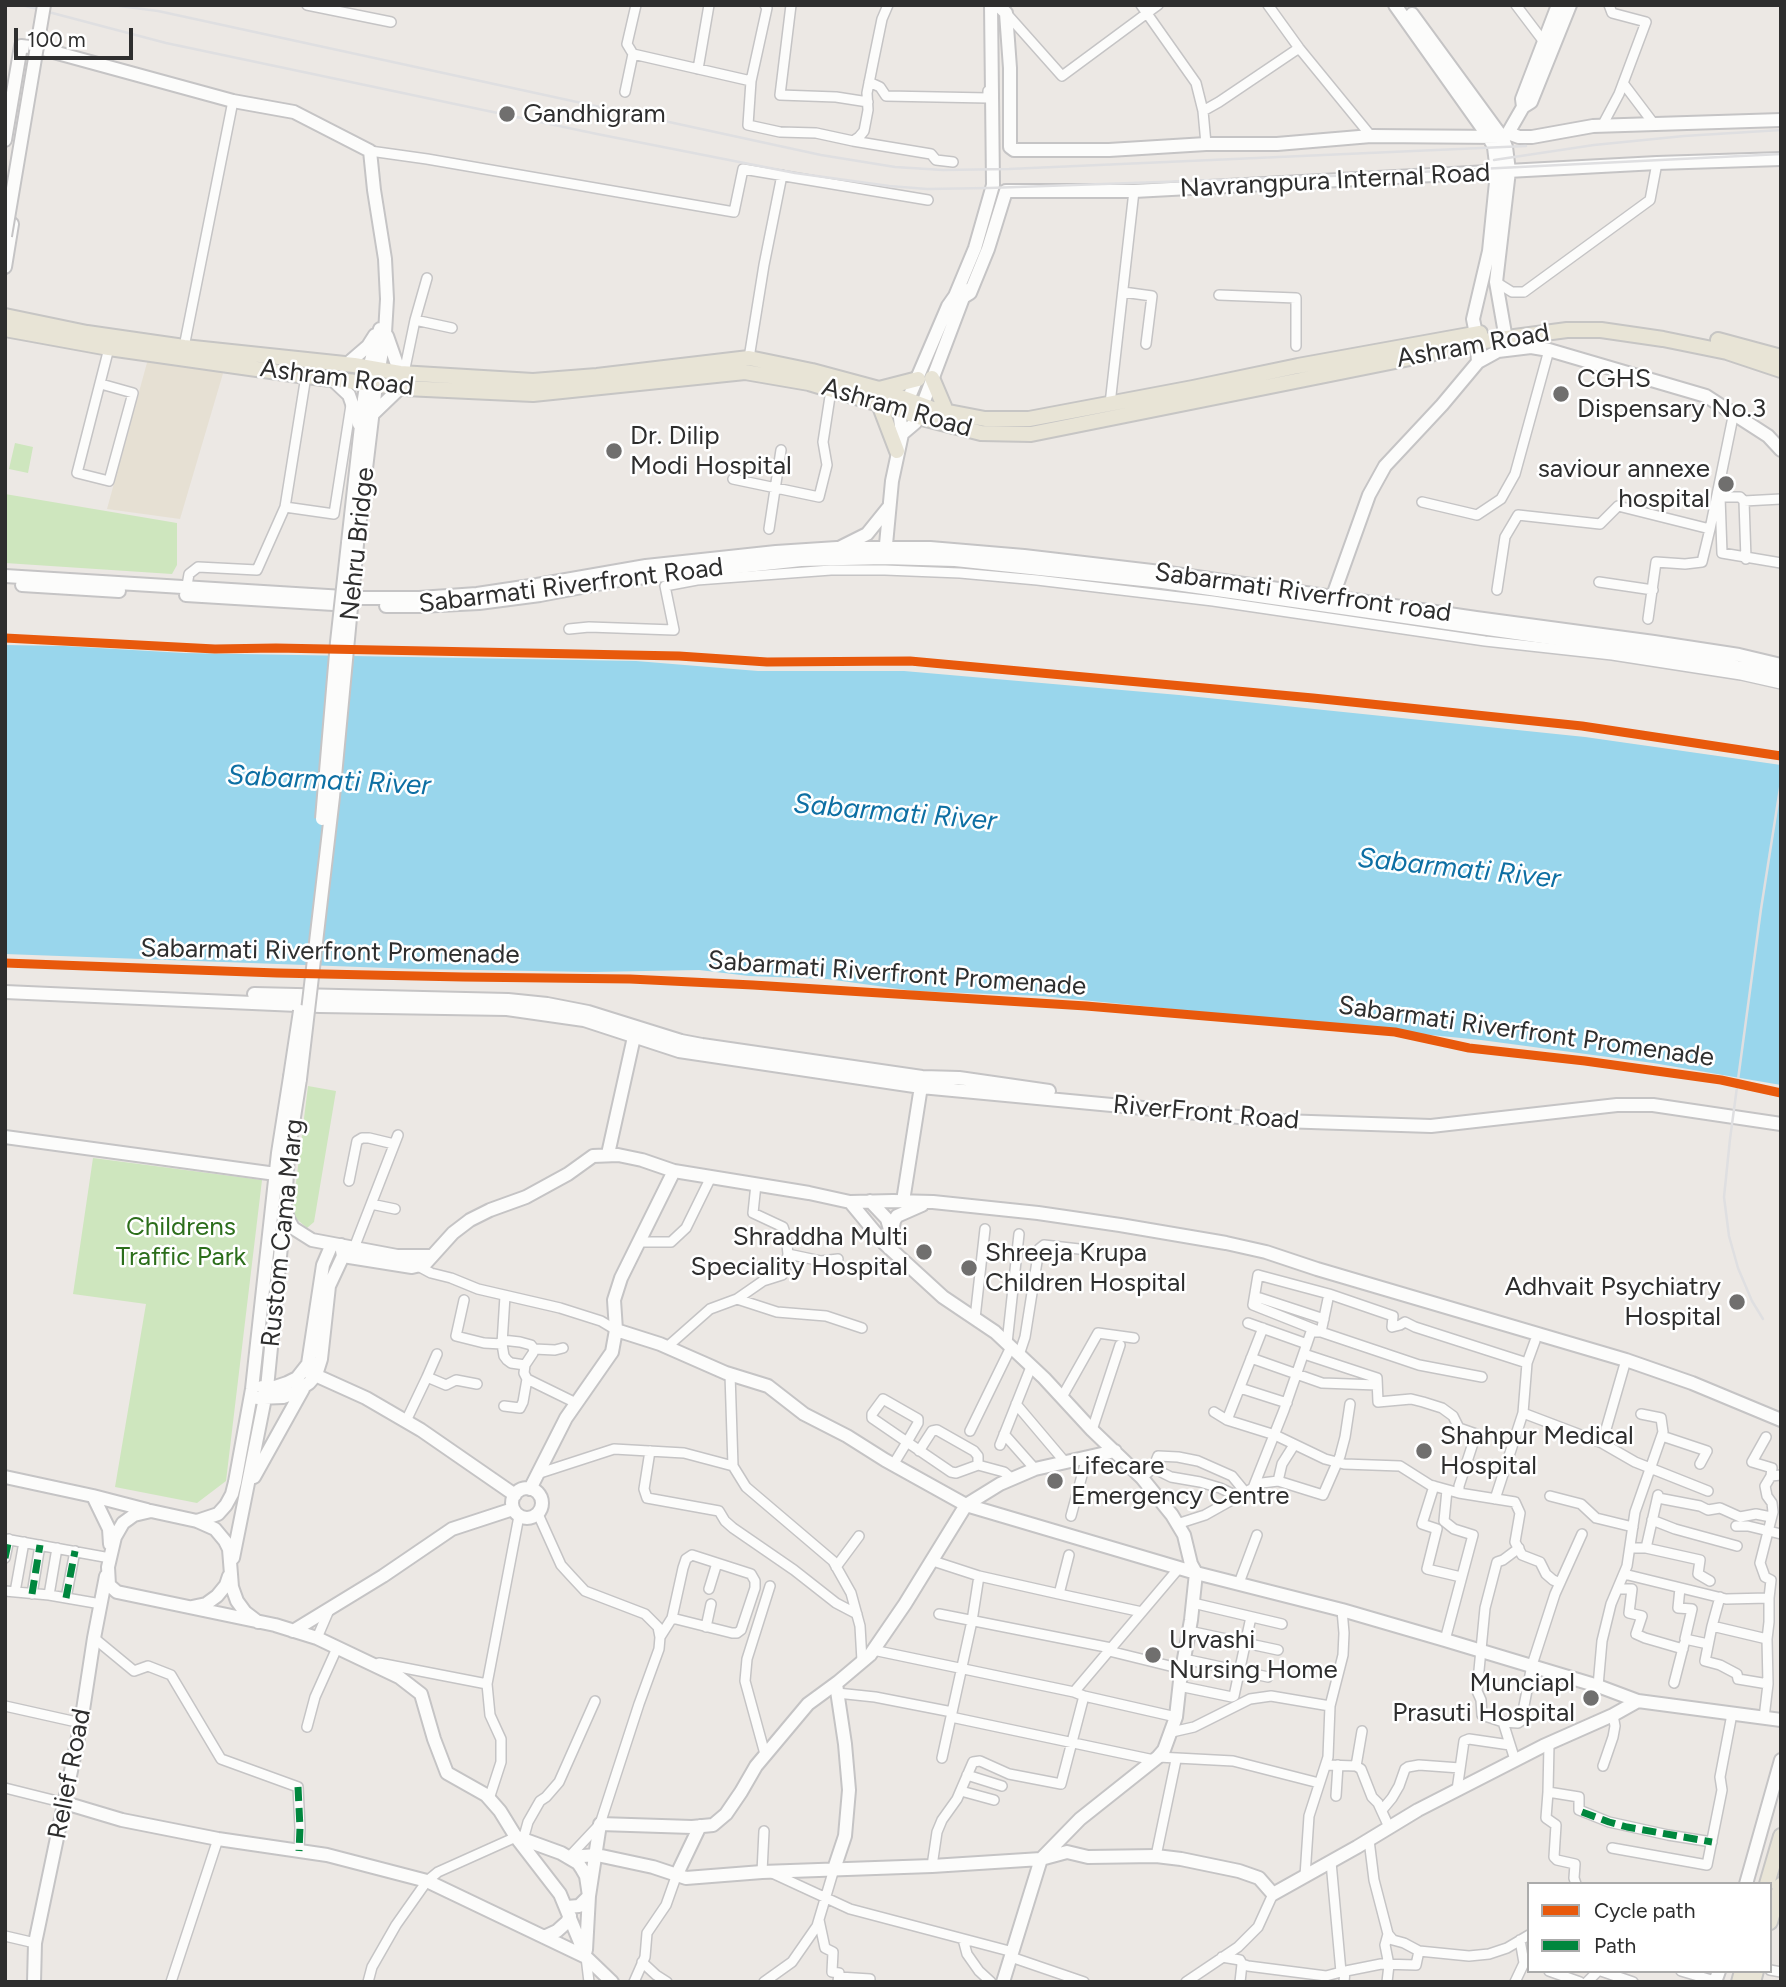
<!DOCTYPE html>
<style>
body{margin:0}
#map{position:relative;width:1786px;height:1987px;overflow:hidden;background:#ece8e4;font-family:Figtree,sans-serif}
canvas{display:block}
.frame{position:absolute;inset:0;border:7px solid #2e2e2e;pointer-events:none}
.legend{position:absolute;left:1527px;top:1882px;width:245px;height:91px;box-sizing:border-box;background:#fff;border:2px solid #ababab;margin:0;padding:9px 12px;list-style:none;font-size:21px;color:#2e2e2e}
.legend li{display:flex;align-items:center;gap:14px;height:35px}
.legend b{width:35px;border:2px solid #ababab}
.scale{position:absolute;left:14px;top:28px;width:119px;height:32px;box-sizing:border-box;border:4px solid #2e2e2e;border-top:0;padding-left:9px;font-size:21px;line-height:24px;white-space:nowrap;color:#2e2e2e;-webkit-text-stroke:5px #fff;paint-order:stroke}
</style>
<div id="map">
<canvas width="1786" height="1987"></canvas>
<div class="frame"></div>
<ul class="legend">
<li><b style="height:9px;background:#e8590c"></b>Cycle path</li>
<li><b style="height:9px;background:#00873e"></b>Path</li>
</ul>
<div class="scale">100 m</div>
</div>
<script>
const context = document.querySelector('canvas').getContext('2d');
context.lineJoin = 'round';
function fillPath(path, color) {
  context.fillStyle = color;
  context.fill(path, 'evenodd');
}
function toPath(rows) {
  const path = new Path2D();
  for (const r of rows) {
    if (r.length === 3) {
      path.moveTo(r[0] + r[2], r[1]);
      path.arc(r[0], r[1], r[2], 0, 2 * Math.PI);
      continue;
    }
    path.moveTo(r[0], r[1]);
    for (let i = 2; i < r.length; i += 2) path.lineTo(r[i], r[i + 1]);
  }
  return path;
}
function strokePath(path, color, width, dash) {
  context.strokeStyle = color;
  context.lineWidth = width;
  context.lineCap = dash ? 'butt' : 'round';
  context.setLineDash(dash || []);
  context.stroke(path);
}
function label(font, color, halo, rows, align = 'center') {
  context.font = font + ' Figtree,sans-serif';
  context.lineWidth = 5;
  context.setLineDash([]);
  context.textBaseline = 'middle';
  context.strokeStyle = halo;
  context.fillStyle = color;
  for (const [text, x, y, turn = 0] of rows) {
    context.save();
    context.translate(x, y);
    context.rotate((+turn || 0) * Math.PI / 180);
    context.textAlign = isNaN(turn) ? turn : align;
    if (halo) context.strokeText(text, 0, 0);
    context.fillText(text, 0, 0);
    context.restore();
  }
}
const education = toPath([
 [148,359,224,370,180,519,107,509]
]);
const green = toPath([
 [15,443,33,447,28,473,9,469],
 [5,494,177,523,177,565,172,574,5,563],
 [308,1086,336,1091,314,1222,307,1228,292,1215],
 [93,1158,262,1180,226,1481,197,1503,115,1487,146,1304,73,1294]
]);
const water = toPath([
 [5,645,64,646,184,653,636,661,758,671,904,671,1179,695,1585,737,1781,765,1781,1085,1653,1063,1481,1040,1042,996,914,991,827,979,749,976,699,970,593,972,415,969,5,954]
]);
const street = toPath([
 [307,5,391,22],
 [636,5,627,44,633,54,751,81],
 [765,5,767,8,751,81,748,125,780,132,816,133,853,141,859,137,864,131,868,110,867,93,874,58,882,19,888,5],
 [791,5,780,95,836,97,868,102],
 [1141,5,1196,83,1203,111,1206,144],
 [1268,5,1299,48,1371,136],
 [1516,5,1544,42],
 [1006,13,1062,76,1158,5],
 [698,69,709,5],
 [869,82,880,87,886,96,988,98,988,91],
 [1623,83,1654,124],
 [625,92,633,54],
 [1203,111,1219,102,1299,48],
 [1602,126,1619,94,1646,22,1612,13,1609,5],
 [853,141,931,154,936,160,953,162],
 [370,151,427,159,734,212,743,169,928,200],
 [1496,282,1512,292,1524,292,1650,200,1657,163],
 [1123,292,1152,296,1146,344],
 [1219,295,1296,298,1296,346],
 [415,320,427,278],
 [184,347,233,101],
 [749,358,764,265,782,175],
 [404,373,415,320,452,328],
 [306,376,285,507,334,514,351,405],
 [101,384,133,393,109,481,77,473,109,348],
 [1110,404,1134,191],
 [733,479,819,497,827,465,823,442,831,390],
 [1781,499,1744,501,1740,497,1720,497,1722,553,1781,563],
 [1744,501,1746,559],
 [1422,502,1477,515,1501,499,1515,474,1549,350],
 [769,529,781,450],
 [1599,582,1653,590],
 [1497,590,1505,537,1518,515,1600,524,1618,506,1710,529,1734,412],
 [186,591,189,574,198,567,257,570,285,507],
 [1648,619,1656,562,1685,564,1702,562,1710,529],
 [569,629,589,627,674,630,665,586,697,580,831,570,885,570,960,573,1037,580,1213,601,1485,641,1612,655,1741,675,1781,684],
 [349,1181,357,1141,362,1138,369,1138,394,1144],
 [756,1184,753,1213,783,1227,786,1236,788,1254,821,1261,838,1259],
 [371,1204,395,1209],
 [638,1242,671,1242,686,1228,711,1177],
 [354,1248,398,1135],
 [418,1266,431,1273,451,1278,478,1289,560,1308,601,1321,616,1330],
 [1329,1294,1393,1316,1392,1327,1400,1325,1405,1322,1415,1327,1527,1363,1535,1341],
 [505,1296,502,1344,504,1356,507,1360,511,1363,525,1365,533,1353,534,1349,555,1350,563,1348],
 [737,1299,763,1281,782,1275,785,1272,788,1254],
 [464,1300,456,1336,484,1343,502,1344],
 [1254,1304,1260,1298,1324,1319],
 [1253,1305,1258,1275,1329,1294,1321,1332,1311,1332,1284,1410,1253,1488],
 [1253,1305,1321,1332,1419,1365,1482,1377],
 [975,1318,985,1229],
 [1248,1323,1307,1344],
 [1263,1328,1227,1420,1275,1435,1325,1459,1344,1464,1400,1466,1430,1485,1459,1493,1515,1502,1520,1513,1515,1542,1522,1555,1540,1562,1546,1574,1553,1580,1560,1583],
 [502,1340,520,1342,531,1345,534,1349],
 [1007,1343,1019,1234],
 [667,1347,710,1309,737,1299,777,1312,826,1316,862,1328],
 [1304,1354,1377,1378,1378,1402,1411,1399,1423,1402,1442,1408,1453,1416,1459,1428,1476,1434,1459,1486,1459,1493],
 [1019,1355,1025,1337,1039,1249,1044,1245,1079,1249],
 [1251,1358,1322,1383,1377,1385],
 [730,1374,733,1466,746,1487,833,1561,851,1593,860,1626,862,1661],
 [427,1377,437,1354],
 [527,1379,576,1403],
 [1240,1388,1287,1403],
 [1062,1397,1098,1333,1134,1338],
 [883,1399,918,1419,918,1423,907,1442,872,1418,872,1414,883,1399],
 [1016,1404,1065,1462],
 [504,1406,520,1408,523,1402,527,1379,524,1373,525,1365],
 [1214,1412,1227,1420],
 [1523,1413,1602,1443,1635,1462,1708,1491],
 [406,1421,427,1377,446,1385,456,1380,477,1384],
 [1092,1430,1120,1345],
 [970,1431,1011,1347],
 [1004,1434,1035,1469],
 [1662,1436,1707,1451,1700,1464],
 [1766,1437,1752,1462,1772,1468,1771,1476,1781,1475],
 [1602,1443,1626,1360],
 [1000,1445,1031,1367],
 [650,1451,644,1489,647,1498,719,1511,725,1521,733,1528,794,1570,836,1603,857,1614],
 [919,1451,932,1431,937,1430,974,1451,978,1456,978,1465],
 [893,1465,907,1442,951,1472,956,1473,978,1465,1004,1472,1012,1479],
 [1153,1468,1171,1477,1200,1482,1220,1488,1239,1497],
 [537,1474,614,1449,684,1453,733,1466],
 [1142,1478,1153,1468,1158,1456,1178,1457,1198,1461,1232,1476,1246,1493],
 [1278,1481,1282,1464,1294,1445],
 [1434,1486,1422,1524,1437,1529,1427,1569,1461,1577],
 [1550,1496,1581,1504,1596,1518,1633,1527],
 [1658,1498,1700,1506,1708,1510,1720,1508,1740,1517,1756,1514,1771,1517],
 [1495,1499,1523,1413,1527,1363],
 [538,1514,561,1565,571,1576,585,1591,645,1614,658,1627,660,1637,659,1649,639,1704,600,1824,569,1857],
 [1071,1516,1087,1457],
 [1652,1520,1675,1529,1737,1546],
 [1177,1524,1205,1515,1262,1483,1278,1481,1323,1495,1340,1456,1345,1437,1350,1404],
 [1736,1526,1748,1526,1781,1534],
 [5,1539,110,1558],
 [1519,1548,1503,1560,1497,1562,1485,1608,1477,1691,1481,1700,1482,1715,1503,1722,1518,1723,1521,1721,1532,1665,1555,1594,1582,1534],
 [1630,1548,1646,1548,1658,1495],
 [1646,1548,1700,1560,1698,1574,1710,1581],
 [1069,1555,1059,1594,1142,1612],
 [5,1558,9,1539],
 [933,1561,979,1576,1059,1594],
 [836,1567,859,1536],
 [1624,1574,1726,1599,1769,1598],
 [1239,1583,1257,1535],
 [1680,1588,1678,1608,1692,1609,1685,1639,1708,1644],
 [709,1589,717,1563],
 [1618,1589,1632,1589,1629,1613,1642,1616,1636,1634,1645,1638,1683,1649],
 [5,1591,49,1595,101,1604],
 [15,1592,24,1542],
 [32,1594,40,1545],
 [49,1595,57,1548],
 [1720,1597,1712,1626,1767,1639],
 [66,1598,75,1551],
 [1193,1603,1282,1624],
 [939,1614,1111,1648],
 [1712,1626,1705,1661,1720,1665,1737,1674,1738,1679,1768,1684],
 [706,1627,711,1604],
 [1189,1631,1278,1650],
 [660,1637,672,1618,683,1568,686,1559,692,1555,751,1574,755,1581,755,1588,741,1630,737,1633,732,1633,672,1618],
 [94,1638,134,1671,148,1666,171,1675,221,1759,298,1787,300,1828,299,1851],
 [317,1638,329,1610],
 [1445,1640,1473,1535,1454,1529,1444,1521,1447,1490],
 [873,1650,1074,1692,1084,1696,1061,1784,1009,1774,980,1761,973,1762,957,1799,942,1820,937,1832,932,1866],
 [1109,1651,1182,1669],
 [1184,1659,1268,1677],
 [379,1663,487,1684],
 [1674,1683,1684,1644],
 [1179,1686,1232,1697,1234,1696,1251,1617],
 [1598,1686,1602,1641,1611,1604,1627,1566,1635,1512,1663,1432,1661,1418,1641,1414],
 [1074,1692,1179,1568],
 [837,1693,875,1697,952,1712],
 [1084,1696,1176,1717],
 [5,1706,81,1723],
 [1330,1706,1343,1655,1344,1633,1342,1610],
 [951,1717,1154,1760],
 [1764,1718,1768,1684,1767,1639,1769,1622,1769,1598,1771,1580,1765,1577,1760,1563,1773,1512,1772,1503,1767,1496,1765,1486,1771,1476],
 [1503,1722,1515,1760],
 [307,1727,315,1697,337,1648],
 [1172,1732,1194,1727,1250,1699,1271,1696,1330,1706,1328,1757,1309,1816,1305,1876],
 [1549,1744,1548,1792,1546,1818,1556,1825,1554,1857,1557,1860,1575,1864,1574,1878,1576,1884],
 [765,1754,745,1681,747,1659,770,1586],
 [1158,1757,1233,1761,1319,1783],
 [942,1758,972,1621,979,1576],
 [1326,1765,1356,1766,1361,1769,1372,1797,1378,1803,1389,1827],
 [1356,1766,1362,1731],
 [1603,1766,1613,1737,1615,1726,1613,1715],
 [967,1775,1002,1786],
 [5,1788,65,1803],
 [1457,1790,1464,1741,1469,1739,1510,1745],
 [961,1791,994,1800],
 [1548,1792,1579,1797,1579,1810,1609,1822,1668,1835,1712,1842],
 [1336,1796,1338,1765],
 [489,1799,501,1762,501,1739,490,1715,487,1684,519,1516],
 [1382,1810,1392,1798,1399,1786,1405,1769,1408,1767,1419,1765,1460,1768],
 [523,1840,528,1822,540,1801,546,1797,559,1782,595,1701],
 [1612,1848,1707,1865,1722,1790,1720,1777,1732,1714],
 [1156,1856,1176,1760],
 [1331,1862,1341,1972,1381,1964,1416,1965,1419,1951,1404,1943,1393,1940,1388,1934,1374,1880,1369,1840],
 [762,1872,764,1831],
 [772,1873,850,1909,1013,1952],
 [819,1920,825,1948,833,1952,832,1972,839,1973,838,1982],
 [5,1936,35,1943],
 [963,1939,967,1954,979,1971,991,1982],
 [1419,1951,1469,1956,1489,1954,1507,1948,1529,1935],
 [586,1957,589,1982],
 [1011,1957,1084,1982],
 [1222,1957,1240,1960,1242,1964,1248,1966,1326,1976,1341,1972],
 [642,1962,656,1975,667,1982],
 [1770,1970,1781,1972],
 [1549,1971,1580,1982],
 [1601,1971,1633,1982],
 [1681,1971,1715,1981],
 [839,1977,870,1979],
 [171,1982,218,1839],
 [368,1982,372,1967,396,1925,427,1881,438,1872,516,1837],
 [634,1982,645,1957,647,1933,666,1905,677,1874],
 [764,1982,792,1962,817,1926,834,1869],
 [1186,1982,1238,1947,1258,1927,1273,1894],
 [1240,1982,1242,1964],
 [1344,1982,1345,1971],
 [1387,1982,1389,1965,1385,1945,1388,1934],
 [1515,1982,1524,1963,1520,1940],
 [1587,1982,1598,1971]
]);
const secondary = toPath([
 [998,5,1006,13,1010,68,1010,147,1014,150,1109,150,1206,144,1277,144,1371,136,1502,137,1508,133,1523,107,1531,102,1570,5],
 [1395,5,1488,136,1494,147,1497,172,1489,251,1473,319,1476,334,1478,362],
 [1412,14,1502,137,1506,147,1509,171,1496,282,1507,345],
 [1523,107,1522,99,1558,5],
 [1508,133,1519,137,1532,137,1593,126,1781,120],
 [5,140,21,46,39,48,233,101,294,112,370,151,374,190,385,259,387,299,385,333,375,393,357,544],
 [5,267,12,224],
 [962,298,970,293,988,249,1006,191,1134,191,1657,163,1781,159],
 [387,336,400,373],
 [346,365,368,346,375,335],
 [333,380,349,395,359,424],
 [373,414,399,389,405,388],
 [902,434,915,423,918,417,966,290],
 [348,543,364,399,369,368,380,329],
 [841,547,867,534,888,508],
 [885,555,892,481,902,434,900,418,948,306,955,296,975,248,993,185,991,5],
 [5,576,360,598,419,598,477,594,537,585,646,566,776,552,837,548,930,548,1024,556,1169,573,1476,618,1654,642,1739,655,1781,665],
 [22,585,119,591],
 [186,595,350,605],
 [1330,604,1369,495,1385,466,1442,405,1478,362,1498,351,1531,347,1549,350,1706,396,1768,436,1781,450],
 [386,606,419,606,479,603,540,595,619,580,801,560,884,558,955,560,1162,582,1675,656,1781,675],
 [5,992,320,1006,507,1009,584,1020,679,1051,921,1087,1281,1121,1431,1126,1617,1105,1653,1105,1781,1124],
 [254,994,508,1000,547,1004,588,1012,681,1041,702,1045,922,1077,959,1078,1049,1091],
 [5,1137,276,1174],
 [608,1154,634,1037],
 [870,1201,887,1219,891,1233],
 [903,1201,922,1080],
 [850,1202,884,1243,943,1297,995,1332,1044,1378,1092,1430,1142,1478,1172,1515,1184,1535,1191,1564,1196,1573,1191,1620,1180,1681,1176,1717,1164,1750,1158,1757,1080,1819,1041,1859,1003,1982],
 [286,1210,288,1219,293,1228,312,1240,397,1256,431,1256],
 [889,1248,894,1221,897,1216,922,1205],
 [343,1256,412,1267,425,1264,453,1233,470,1220,490,1210,526,1197,568,1174,593,1156,618,1155,642,1160,674,1171,809,1193,850,1202,893,1201,933,1202,1038,1213,1120,1225,1226,1243,1266,1252,1317,1269,1626,1360,1692,1383,1781,1420],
 [616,1330,660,1344,726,1373,768,1386,804,1414,847,1436,885,1460,966,1505,1196,1573,1342,1610,1445,1640,1598,1686,1638,1701],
 [304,1370,366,1398,421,1430,515,1495],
 [262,1387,275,1387,287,1383,297,1378,308,1364,323,1265,332,1244],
 [258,1398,283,1397,294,1393,309,1383,316,1375,321,1359,329,1286,343,1256,341,1245],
 [5,1477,93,1496,147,1510],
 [254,1477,303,1389],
 [527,1503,15],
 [530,1489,566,1418,612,1352,616,1330,614,1300,621,1278,674,1171],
 [93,1496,109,1529,110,1544],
 [197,1521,218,1514,226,1505,232,1494,235,1482,252,1389,278,1153,290,1077],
 [233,1558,267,1388,285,1206,288,1155,300,1079],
 [192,1607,206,1604,217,1596,226,1585,229,1576],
 [258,1622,245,1612,237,1601,232,1587,229,1549,225,1541,215,1529,197,1521,151,1511,134,1515,123,1523,115,1537,108,1567,109,1585,117,1592,275,1625,317,1638,399,1677,421,1694,434,1739,447,1773,486,1795,500,1811,516,1837,560,1894,586,1957],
 [293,1631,383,1576,452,1529,513,1509],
 [65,1803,122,1820,218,1839,327,1855,427,1881,586,1957,612,1982],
 [517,1837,561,1853,578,1863,582,1869,586,1876,589,1896,579,1906,567,1907],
 [569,1857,597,1855,653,1867,686,1878,762,1872,932,1866,1041,1859,1067,1852,1088,1857,1156,1856,1181,1859,1239,1871,1259,1878,1273,1894,1357,1847,1418,1810,1543,1746,1613,1715,1638,1701,1781,1720],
 [834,1869,845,1836,849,1790,845,1744,836,1684],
 [677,1874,700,1826],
 [1746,1884,1781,1760],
 [544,1937,557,1931,567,1922,570,1916],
 [586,1950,589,1896,600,1824,692,1827,713,1825,726,1814,741,1792,756,1766,808,1704,838,1682,870,1655,905,1604,966,1505,1000,1484,1035,1469,1115,1451],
 [34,1982,35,1943,81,1723,94,1638,106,1576],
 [1715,1982,1719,1971]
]);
const primary = toPath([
 [5,316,87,333,184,347,354,365,400,373,533,381,597,376,749,358,812,371,879,389,933,409,985,419,1029,419,1193,388,1298,366,1480,333],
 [5,329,109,348,306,376,405,388,533,394,745,372,809,383,903,411,918,417,981,433,1031,434,1450,350,1477,342,1567,330,1601,330,1663,339,1727,352,1781,370],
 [1718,340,1781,357],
 [932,378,946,411],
 [879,389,918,379],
 [879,404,897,451],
 [1767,1884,1781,1836],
 [1770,1922,1781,1885],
 [1739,1982,1742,1971],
 [1753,1982,1756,1971]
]);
const rail = toPath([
 [22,5,166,43,597,134,795,173,889,186,927,189,989,188,1359,175,1781,154],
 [112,5,158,11,821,155,895,167,943,170,1009,169,1526,146],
 [1494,160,1594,145,1684,136,1781,130],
 [1763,1319,1752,1301,1738,1268,1729,1236,1724,1197,1730,1139,1761,909,1781,782]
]);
const secondaryBridge = toPath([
 [5,236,44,5],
 [322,819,337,642,348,543],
 [290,1077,300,1011],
 [300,1079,333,797,357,544]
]);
const quiet = toPath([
 [5,1558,9,1539],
 [32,1594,40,1545],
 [66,1598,75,1551],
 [298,1787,300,1828,299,1851],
 [1582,1812,1609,1822,1627,1827,1712,1842]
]);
const cycleway = toPath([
 [5,638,215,649,276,648,679,656,767,662,910,661,1313,698,1582,726,1781,756],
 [5,963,277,973,463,977,630,979,753,985,1086,1006,1395,1032,1469,1048,1585,1061,1721,1080,1781,1093]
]);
const markers = [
 [507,114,9,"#706f6e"],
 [1561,394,9,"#706f6e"],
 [614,451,9,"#706f6e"],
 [1726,484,9,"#706f6e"],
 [924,1252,9,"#706f6e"],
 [969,1268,9,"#706f6e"],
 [1737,1302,9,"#706f6e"],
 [1424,1451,9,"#706f6e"],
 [1055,1481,9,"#706f6e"],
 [1153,1655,9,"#706f6e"],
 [1591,1698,9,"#706f6e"]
];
const poiNames = [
 ["Gandhigram",523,114],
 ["CGHS",1577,379],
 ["Dispensary No.3",1577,409],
 ["Dr. Dilip",630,436],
 ["Modi Hospital",630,466],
 ["saviour annexe",1710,469,"right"],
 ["hospital",1710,499,"right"],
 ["Shraddha Multi",908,1237,"right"],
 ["Speciality Hospital",908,1267,"right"],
 ["Shreeja Krupa",985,1253],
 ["Children Hospital",985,1283],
 ["Adhvait Psychiatry",1721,1287,"right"],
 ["Hospital",1721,1317,"right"],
 ["Shahpur Medical",1440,1436],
 ["Hospital",1440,1466],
 ["Lifecare",1071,1466],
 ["Emergency Centre",1071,1496],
 ["Urvashi",1169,1640],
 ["Nursing Home",1169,1670],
 ["Munciapl",1575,1683,"right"],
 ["Prasuti Hospital",1575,1713,"right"]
];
const streetNames = [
 ["Navrangpura Internal Road",1335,181,-3],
 ["Ashram Road",1473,346,-10],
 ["Ashram Road",337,378,7],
 ["Ashram Road",897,408,16],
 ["Nehru Bridge",358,544,-84],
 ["Sabarmati Riverfront Road",571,586,-7],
 ["Sabarmati Riverfront road",1303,593,8],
 ["Sabarmati Riverfront Promenade",330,952,1],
 ["Sabarmati Riverfront Promenade",897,974,4],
 ["Sabarmati Riverfront Promenade",1526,1032,8],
 ["RiverFront Road",1206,1113,5],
 ["Rustom Cama Marg",283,1233,-84],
 ["Relief Road",70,1774,-79]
];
const parkNames = [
 ["Childrens",181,1227],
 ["Traffic Park",181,1257]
];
const waterNames = [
 ["Sabarmati River",329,781,3],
 ["Sabarmati River",895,813,5],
 ["Sabarmati River",1459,869,6]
];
fillPath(education, '#e6e0d3');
fillPath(green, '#cee6be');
fillPath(water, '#99d6ec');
strokePath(street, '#c5c4c5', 12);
strokePath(secondary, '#c5c4c5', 16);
strokePath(primary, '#c6c5c4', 18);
strokePath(street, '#fcfcfb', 9);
strokePath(secondary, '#fcfcfb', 12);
strokePath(primary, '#e8e4d6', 14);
strokePath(rail, '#dfdfe1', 2.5);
strokePath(secondaryBridge, '#c5c4c5', 16, []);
strokePath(secondaryBridge, '#fcfcfb', 12);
strokePath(quiet, '#00873e', 7, [14, 7]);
strokePath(cycleway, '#e8590c', 9);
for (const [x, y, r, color] of markers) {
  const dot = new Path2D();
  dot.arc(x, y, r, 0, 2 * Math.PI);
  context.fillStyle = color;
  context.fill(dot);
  strokePath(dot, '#fff', 2.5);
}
label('26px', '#2e2e2e', '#fff', poiNames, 'left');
label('26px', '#2e2e2e', '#fff', streetNames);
label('26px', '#2c6e1b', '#fff', parkNames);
label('italic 28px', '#0d6fa3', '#fff', waterNames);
</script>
